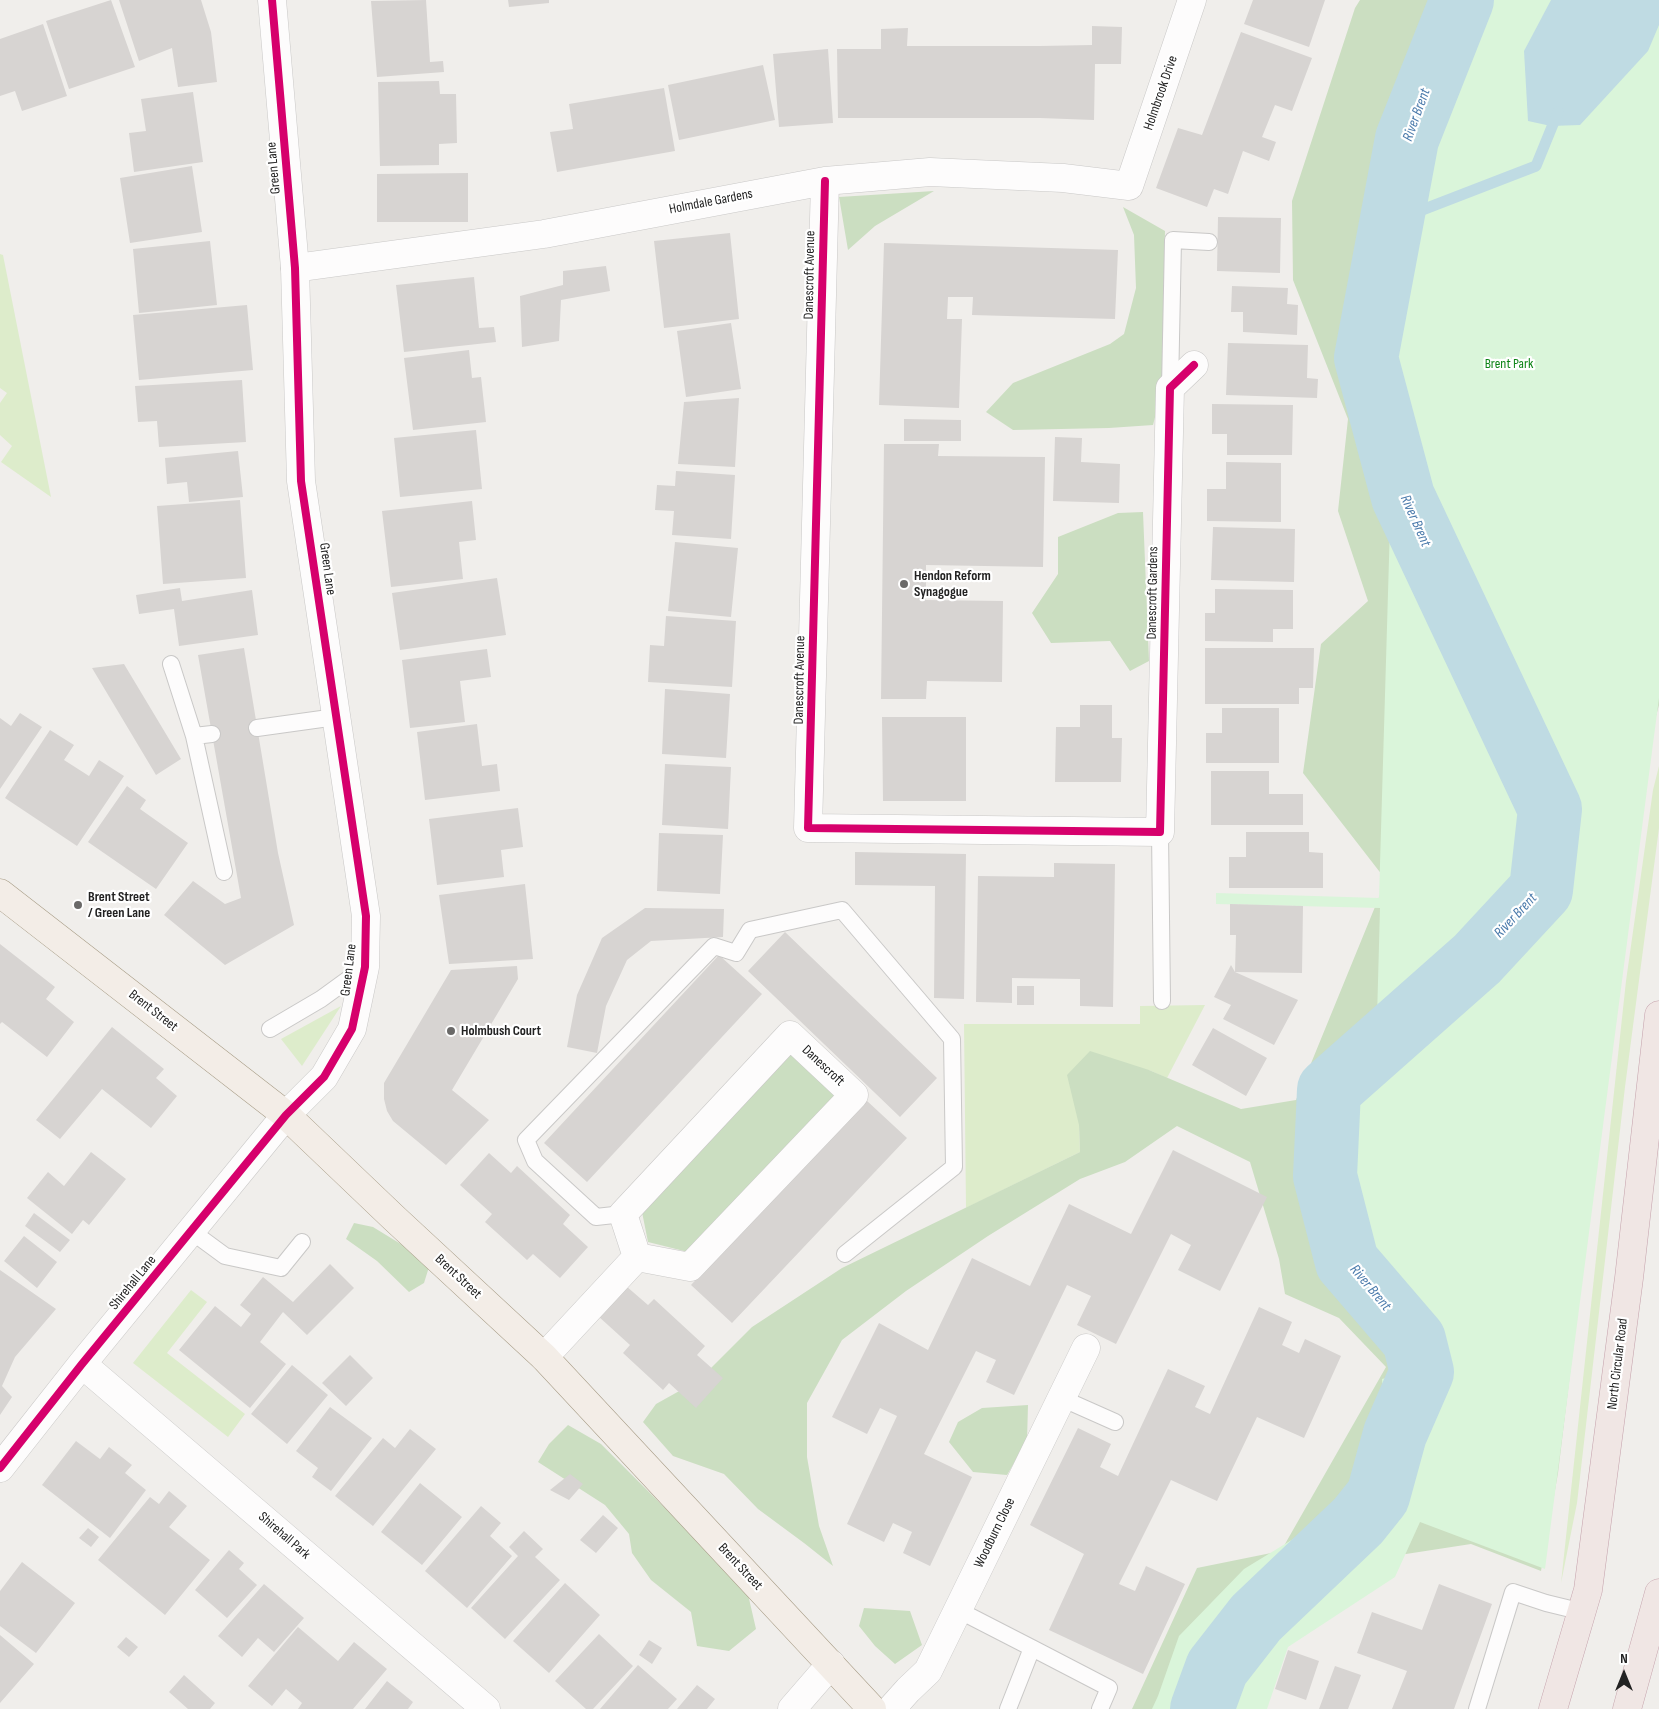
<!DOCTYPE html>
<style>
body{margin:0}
#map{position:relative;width:1659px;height:1709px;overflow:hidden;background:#f0eeeb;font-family:"Sofia Sans Condensed",sans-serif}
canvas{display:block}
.north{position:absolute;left:1599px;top:1649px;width:50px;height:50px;-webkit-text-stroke:4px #fff;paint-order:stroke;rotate:0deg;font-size:14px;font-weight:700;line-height:20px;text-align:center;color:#222}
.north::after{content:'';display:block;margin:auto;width:18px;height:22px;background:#222;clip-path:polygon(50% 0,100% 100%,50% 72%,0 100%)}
</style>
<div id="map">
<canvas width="1659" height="1709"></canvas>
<div class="north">N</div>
</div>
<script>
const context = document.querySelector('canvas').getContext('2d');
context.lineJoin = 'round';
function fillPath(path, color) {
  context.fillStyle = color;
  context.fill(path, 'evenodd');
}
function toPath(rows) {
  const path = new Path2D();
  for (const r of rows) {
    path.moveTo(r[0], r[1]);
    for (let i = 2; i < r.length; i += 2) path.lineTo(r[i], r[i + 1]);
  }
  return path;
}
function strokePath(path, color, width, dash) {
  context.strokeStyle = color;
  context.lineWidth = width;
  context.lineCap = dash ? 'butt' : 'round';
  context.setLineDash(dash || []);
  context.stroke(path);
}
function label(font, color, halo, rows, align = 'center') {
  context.font = font + ' "Sofia Sans Condensed",sans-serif';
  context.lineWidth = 4.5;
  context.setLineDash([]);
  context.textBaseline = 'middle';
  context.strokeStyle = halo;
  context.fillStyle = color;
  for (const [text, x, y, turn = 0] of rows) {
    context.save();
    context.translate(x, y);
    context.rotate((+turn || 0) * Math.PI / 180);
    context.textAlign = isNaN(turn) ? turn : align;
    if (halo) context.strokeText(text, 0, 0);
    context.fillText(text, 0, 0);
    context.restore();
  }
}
const grass = toPath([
 [0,254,3,255,51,497,1,462,12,446,0,435,0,403,7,393,0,388],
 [1659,766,1659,828,1625,1087,1577,1503,1561,1583,1626,981,1653,790],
 [1205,1005,1167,1078,1149,1070,1079,1125,1080,1152,966,1208,964,1024,1140,1024,1140,1006],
 [341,1006,302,1066,281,1039],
 [191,1290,207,1302,167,1353,245,1414,228,1437,133,1363]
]);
const forest = toPath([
 [1360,0,1551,0,1659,25,1659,705,1645,757,1558,1473,1541,1571,1471,1544,1393,1556,1285,1649,1248,1709,1132,1709,1197,1568,1281,1551,1386,1367,1339,1318,1285,1294,1279,1259,1250,1162,1177,1126,1125,1162,1080,1179,988,1236,906,1291,842,1340,807,1403,807,1457,819,1526,833,1566,804,1543,758,1509,724,1474,673,1456,643,1422,656,1404,699,1380,752,1327,842,1268,1080,1152,1079,1125,1067,1075,1090,1051,1149,1070,1241,1109,1296,1100,1386,880,1303,773,1321,644,1368,601,1338,511,1348,419,1293,280,1292,201,1355,8],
 [934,191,875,226,848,250,839,197],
 [1123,207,1165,231,1162,390,1153,425,1109,428,1013,430,986,412,1013,383,1110,344,1124,334,1136,288,1134,235],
 [1143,512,1149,661,1130,671,1110,641,1051,643,1032,613,1058,574,1058,537,1118,513],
 [790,1053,838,1095,688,1252,648,1242,642,1212],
 [354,1223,373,1227,404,1246,429,1267,424,1283,409,1292,377,1261,346,1239],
 [1028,1405,1027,1441,1007,1475,973,1472,949,1442,958,1422,982,1408],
 [568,1425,601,1444,747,1590,756,1629,729,1651,697,1646,691,1612,651,1580,632,1553,629,1534,605,1505,538,1462,549,1444],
 [864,1608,910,1611,922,1645,895,1664,875,1646,859,1626]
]);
const park = toPath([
 [1442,0,1659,0,1659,698,1545,1569,1420,1522,1395,1577,1288,1647,1267,1709,1152,1709,1158,1696,1179,1636,1244,1569,1326,1519,1384,1441,1382,1379,1413,1371,1394,1308,1359,1267,1345,1239,1324,1150,1323,1126,1331,1102,1338,1087,1390,1032,1377,1018,1380,908,1216,904,1216,893,1379,898,1391,491,1358,395,1360,303,1410,88]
]);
const water = toPath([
 [1551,0,1659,0,1659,25,1648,51,1580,125,1551,126,1528,121,1524,51]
]);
const stream = toPath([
 [1391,222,1536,166,1558,112]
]);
const river = toPath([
 [1202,1709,1217,1668,1256,1618,1358,1521,1378,1496,1395,1434,1422,1372,1414,1340,1347,1262,1325,1176,1329,1090,1477,959,1541,890,1550,809,1403,497,1366,358,1407,139,1462,0]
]);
const building = toPath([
 [111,0,135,67,69,89,46,21],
 [119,0,201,0,211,32,217,82,178,87,172,48,139,61],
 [426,0,430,62,443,61,444,72,377,77,371,1],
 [508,0,549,0,549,3,509,7],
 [1253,0,1325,0,1309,47,1244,24],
 [43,24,67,96,22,111,15,91,0,96,0,39],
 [1092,26,1122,27,1121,64,1095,64,1094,120,1040,118,838,118,837,49,881,49,881,29,908,28,907,46,1040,46,1092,45],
 [1241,32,1312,58,1292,111,1275,105,1262,137,1276,142,1269,161,1243,151,1228,194,1214,189,1207,207,1156,188,1178,128,1202,135],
 [828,49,833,123,779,127,773,54],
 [763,65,775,120,679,140,668,85],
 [439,81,440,94,456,94,457,143,439,144,439,165,380,166,378,82],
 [664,88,675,151,557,172,550,132,573,129,569,104],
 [193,92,203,162,134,172,129,133,146,131,141,99],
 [192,166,202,232,130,243,120,178],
 [468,173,468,222,377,222,377,174],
 [1218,217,1281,218,1280,273,1217,271],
 [730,233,739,319,664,328,654,241],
 [210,241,217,305,139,313,133,249],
 [884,243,1118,250,1115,319,972,315,973,297,948,297,947,319,962,319,959,408,879,405],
 [606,266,610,291,561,300,559,341,522,347,520,296,563,285,563,271],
 [474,277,479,328,494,327,496,342,404,352,396,285],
 [1232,286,1288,288,1287,304,1298,305,1297,335,1243,332,1243,312,1231,312],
 [247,305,253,370,139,380,133,315],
 [731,323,741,389,686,397,677,331],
 [1228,343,1308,345,1307,378,1318,379,1317,398,1226,395],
 [469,350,472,378,481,377,486,422,413,430,404,358],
 [242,380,246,442,159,447,157,421,138,422,135,386],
 [739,398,735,467,678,464,684,402],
 [1212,404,1293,405,1292,455,1227,455,1227,434,1212,434],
 [904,419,961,420,961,441,904,441],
 [476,430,482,489,400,497,394,438],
 [1055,437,1082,438,1081,462,1120,464,1119,503,1053,501],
 [884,444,939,444,938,456,1045,457,1043,567,926,565,926,600,1003,601,1002,682,927,681,926,699,881,699],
 [238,451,243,497,189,502,187,482,167,484,165,458],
 [1226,462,1281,463,1281,522,1207,521,1207,489,1226,489],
 [676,471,735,475,731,539,672,535,674,511,655,510,657,485,675,486],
 [240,500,246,578,163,584,157,506],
 [472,501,476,540,459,542,463,579,391,587,382,511],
 [1213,527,1295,529,1294,582,1211,580],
 [675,542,738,548,731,617,668,611],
 [497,578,506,635,400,650,392,593],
 [180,588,182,601,252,590,258,635,179,646,174,609,139,614,136,595],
 [1215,589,1293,590,1293,629,1273,629,1273,642,1205,641,1205,613,1215,613],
 [666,616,736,621,732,687,648,682,650,645,664,646],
 [244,648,278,853,294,925,225,965,164,915,193,881,225,904,241,898,198,655],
 [1205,648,1314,648,1313,688,1299,688,1299,704,1205,704],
 [487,649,491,677,460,681,465,722,410,728,402,660],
 [124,664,181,759,156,775,92,668],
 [665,689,730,694,726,758,662,754],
 [1080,705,1112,705,1112,738,1122,738,1121,782,1055,782,1056,727,1080,727],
 [1222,708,1279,708,1279,763,1206,763,1206,733,1222,733],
 [20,713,42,727,0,789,0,718,11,726],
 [882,717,966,717,966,801,883,801],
 [477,724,482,766,497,764,500,791,425,800,417,732],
 [50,730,74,745,64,760,89,776,99,760,124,776,77,846,5,798],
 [665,764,731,767,728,829,662,825],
 [1211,771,1269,771,1269,794,1303,794,1303,825,1211,825],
 [127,786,146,800,140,809,188,843,156,889,88,842],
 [518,808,523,847,501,850,504,877,437,885,429,819],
 [1246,832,1309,832,1309,852,1323,853,1323,888,1229,888,1229,857,1246,857],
 [659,833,723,835,720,894,657,891],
 [855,852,966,854,964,999,934,998,935,886,855,885],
 [1054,863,1115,864,1113,1007,1080,1006,1080,979,1012,978,1012,1003,976,1002,978,876,1054,877],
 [525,884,533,959,449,964,439,895],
 [1230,904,1303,906,1302,973,1235,972,1298,1000,1274,1045,1223,1019,1231,1005,1214,997,1231,965,1235,972,1236,935,1230,935],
 [645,908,724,909,723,937,651,941,627,960,606,1006,597,1053,567,1047,577,995,602,938],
 [785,932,937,1078,900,1117,748,971],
 [0,944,55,987,46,999,74,1022,47,1057,2,1022,0,1024],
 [719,955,762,994,587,1182,544,1143],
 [517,966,518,979,452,1090,489,1120,446,1165,393,1121,387,1111,384,1099,384,1083,451,970],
 [1017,986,1034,986,1034,1005,1017,1005],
 [112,1027,164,1069,156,1078,177,1096,151,1128,102,1089,60,1139,36,1120],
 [1213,1028,1267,1058,1246,1096,1192,1065],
 [866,1100,907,1138,732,1323,691,1285],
 [1173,1150,1267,1197,1220,1291,1178,1270,1191,1245,1171,1234,1116,1344,1077,1325,1091,1296,1067,1285,1014,1395,986,1382,996,1360,976,1351,924,1454,972,1477,930,1566,903,1553,912,1532,893,1523,884,1542,847,1524,897,1416,880,1408,867,1434,832,1417,879,1323,928,1350,972,1258,1030,1286,1069,1204,1131,1234],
 [91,1152,126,1179,89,1225,83,1220,72,1234,27,1198,48,1172,64,1186],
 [489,1153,511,1173,517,1166,570,1215,563,1224,588,1247,560,1278,533,1254,527,1260,485,1222,492,1214,460,1185],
 [34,1213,70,1240,60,1252,25,1226],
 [24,1236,57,1262,37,1288,4,1261],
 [330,1264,354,1288,307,1335,283,1312,260,1342,286,1364,250,1408,179,1350,215,1306,241,1327,251,1314,240,1305,263,1277,293,1302],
 [0,1270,56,1309,15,1357,2,1386,12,1397,0,1415],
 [626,1286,648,1305,654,1299,705,1346,697,1355,723,1378,696,1408,669,1383,663,1390,623,1353,630,1345,598,1316],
 [1259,1307,1292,1322,1282,1345,1299,1353,1305,1339,1341,1356,1304,1438,1257,1417,1217,1501,1171,1480,1119,1584,1135,1591,1146,1566,1185,1584,1143,1674,1049,1630,1084,1554,1030,1525,1078,1428,1111,1444,1100,1467,1118,1476,1168,1369,1205,1386,1195,1407,1210,1414],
 [350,1355,373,1378,346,1406,322,1383],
 [292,1365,328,1395,287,1444,251,1414],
 [330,1407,372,1438,331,1491,312,1477,318,1468,296,1451],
 [410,1429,436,1449,373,1526,335,1496,383,1438,395,1448],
 [76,1441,100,1459,109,1447,132,1465,125,1473,146,1490,110,1538,42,1485],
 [570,1474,583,1484,569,1500,550,1490],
 [420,1483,462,1517,422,1565,381,1532],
 [169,1491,187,1506,169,1527,210,1560,165,1615,98,1560,150,1497,159,1504],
 [481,1506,501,1523,490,1536,512,1556,467,1608,425,1571],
 [603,1515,618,1528,596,1553,580,1540],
 [88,1528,99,1537,91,1547,79,1538],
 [524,1531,543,1549,535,1557,560,1580,505,1639,471,1608,518,1556,509,1547],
 [229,1550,244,1563,239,1569,257,1585,227,1618,195,1590],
 [22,1562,75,1603,36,1653,0,1626,0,1591],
 [565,1583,600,1615,549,1673,513,1641],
 [264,1584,304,1618,274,1652,258,1638,242,1657,218,1636],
 [1439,1584,1492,1604,1454,1709,1392,1709,1407,1671,1357,1653,1372,1612,1422,1630],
 [298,1627,338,1661,354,1642,387,1669,353,1709,298,1709,302,1703,286,1689,272,1706,248,1686],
 [599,1634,633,1666,593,1709,586,1709,555,1681],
 [0,1635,34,1664,0,1703],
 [126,1637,138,1647,129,1657,117,1647],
 [649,1640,662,1648,652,1664,639,1655],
 [1288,1650,1319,1661,1306,1700,1275,1689],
 [638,1665,677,1699,668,1709,600,1709],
 [1335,1666,1361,1675,1348,1709,1319,1709],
 [184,1675,215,1703,210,1709,188,1709,169,1692],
 [387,1681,413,1702,408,1709,365,1709],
 [697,1685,715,1699,707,1709,677,1709]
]);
const service = toPath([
 [1170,388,1173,240,1209,242],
 [171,664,194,736,212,734],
 [257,728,336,717],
 [194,736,224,872],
 [1160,832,1162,1001],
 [270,1029,321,999,365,967],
 [623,1214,596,1217,535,1161,526,1140,714,946,736,953,750,930,842,910,952,1039,954,1167,845,1254],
 [191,1231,225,1256,281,1268,302,1242],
 [1061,1398,1115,1422],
 [958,1610,1032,1648,1008,1709],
 [1032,1648,1109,1688,1100,1709],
 [1477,1709,1513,1592,1546,1603,1583,1612]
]);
const minor = toPath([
 [825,181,808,828,1160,832,1170,388,1194,365],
 [295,268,544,234,825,181,930,172,1063,178,1129,186,1192,0],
 [544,1357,637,1257,623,1214,790,1035,854,1095,690,1267,637,1257],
 [82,1364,486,1709],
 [0,1468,82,1364,286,1115],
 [792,1709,831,1664],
 [891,1709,908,1690,928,1671,1086,1348]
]);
const tertiary = toPath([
 [272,0,295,268,301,481,366,916,365,967,352,1029,324,1077,286,1115]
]);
const primary = toPath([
 [0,893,286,1115,394,1218,544,1357,872,1709]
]);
const trunk = toPath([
 [1553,1709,1588,1590,1629,1278,1659,1015],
 [1627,1709,1659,1593]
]);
const cycleway = toPath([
 [825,181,808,828,1160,832,1170,388,1194,365],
 [0,1468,82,1364,286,1115,324,1077,352,1029,365,967,366,916,301,481,295,268,272,0]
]);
const markers = [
 [904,584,5,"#6a6968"],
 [78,905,5,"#6a6968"],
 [451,1031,5,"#6a6968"]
];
const streetNames = [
 ["Holmbrook Drive",1161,93,-71],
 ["Green Lane",274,168,-95],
 ["Holmdale Gardens",711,202,-11],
 ["Danescroft Avenue",810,275,-89],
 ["Green Lane",327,569,82],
 ["Danescroft Gardens",1153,593,-89],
 ["Danescroft Avenue",800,680,-89],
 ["Green Lane",349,970,-83],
 ["Brent Street",153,1011,38],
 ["Danescroft",823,1066,43],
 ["Brent Street",458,1277,43],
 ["Shirehall Lane",133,1283,-51],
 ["North Circular Road",1618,1364,-83],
 ["Woodburn Close",995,1533,-64],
 ["Shirehall Park",284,1536,41],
 ["Brent Street",740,1567,47]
];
const parkNames = [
 ["Brent Park",1509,364]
];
const poiNames = [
 ["Hendon Reform",914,576],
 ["Synagogue",914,592],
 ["Brent Street",88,897],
 ["/ Green Lane",88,913],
 ["Holmbush Court",461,1031]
];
const waterNames = [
 ["River Brent",1417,115,-70],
 ["River Brent",1415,521,66],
 ["River Brent",1516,916,-47],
 ["River Brent",1370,1288,50]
];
fillPath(grass, '#ddeccb');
fillPath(forest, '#cbdec1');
fillPath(park, '#daf5da');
fillPath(water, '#bfdbe3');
strokePath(stream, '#bfdbe3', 11);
strokePath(river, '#bfdbe3', 64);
fillPath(building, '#d7d4d2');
strokePath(service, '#c9c8c7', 18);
strokePath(minor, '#c9c8c7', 29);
strokePath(tertiary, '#c9c8c7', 29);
strokePath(primary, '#a79c86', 29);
strokePath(trunk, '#c5a2ac', 29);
strokePath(service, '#fdfcfc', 16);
strokePath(minor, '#fdfcfc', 28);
strokePath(tertiary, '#fdfcfc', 28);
strokePath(primary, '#f3ede7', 28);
strokePath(trunk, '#f0e6e4', 28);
strokePath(cycleway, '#d6006c', 8);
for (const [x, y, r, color] of markers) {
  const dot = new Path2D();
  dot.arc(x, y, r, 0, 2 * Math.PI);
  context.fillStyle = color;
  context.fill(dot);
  strokePath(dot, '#fff', 2);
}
label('14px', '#222', '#fff', streetNames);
label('14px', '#0c8416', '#fff', parkNames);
label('bold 14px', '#222', '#fff', poiNames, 'left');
label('italic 15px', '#4a7aab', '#fff', waterNames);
</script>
